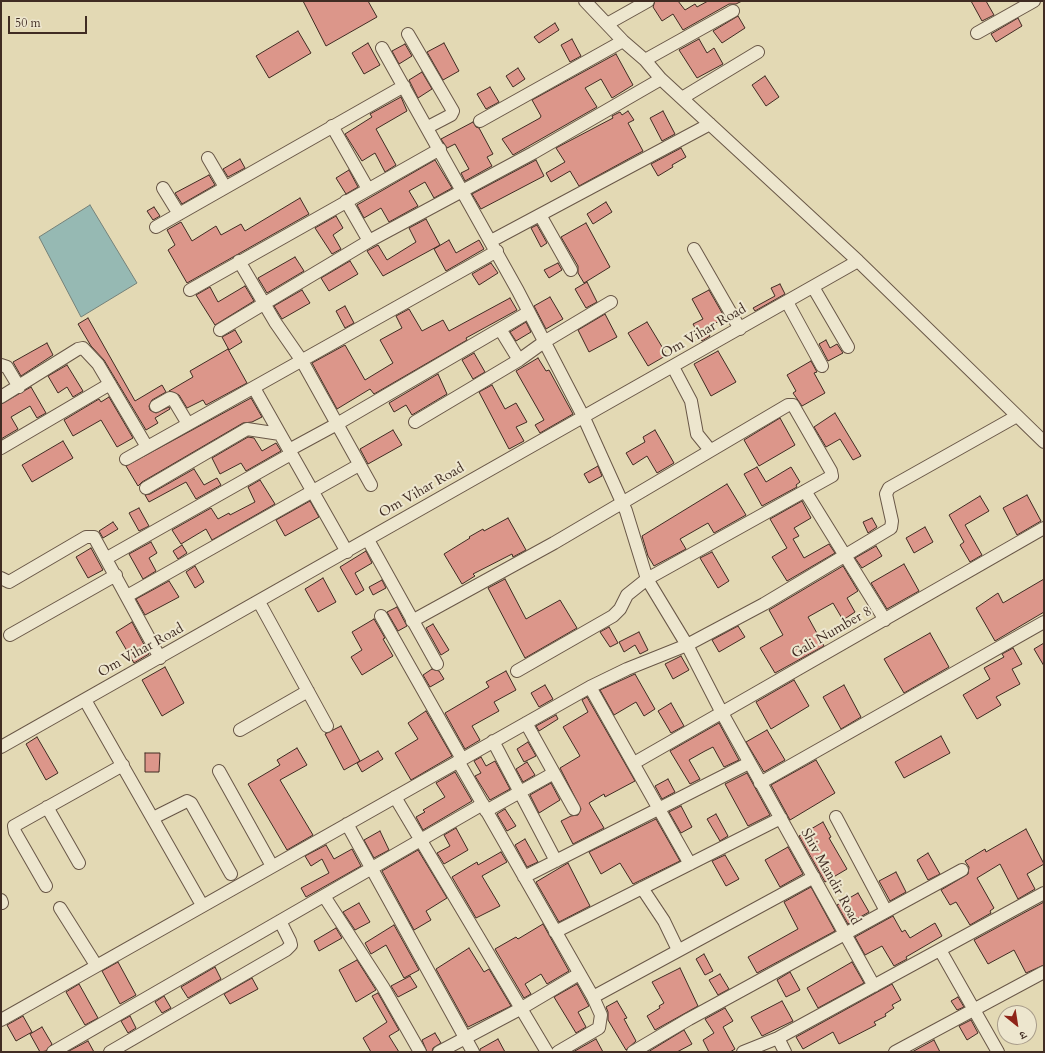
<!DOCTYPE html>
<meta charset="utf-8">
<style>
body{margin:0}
#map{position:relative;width:1045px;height:1053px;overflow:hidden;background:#e3d9b4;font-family:Cardo,"Noto Serif Devanagari",serif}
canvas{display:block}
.frame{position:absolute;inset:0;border:2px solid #402c23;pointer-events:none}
.north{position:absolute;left:997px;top:1005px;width:40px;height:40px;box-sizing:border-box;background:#ede6ce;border:1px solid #a89c8a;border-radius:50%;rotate:150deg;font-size:11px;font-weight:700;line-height:16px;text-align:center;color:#402c23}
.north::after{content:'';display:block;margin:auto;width:14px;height:18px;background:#8f2418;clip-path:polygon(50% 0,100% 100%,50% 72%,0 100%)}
.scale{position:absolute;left:8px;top:16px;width:79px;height:18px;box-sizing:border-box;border:2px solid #402c23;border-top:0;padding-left:5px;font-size:12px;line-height:14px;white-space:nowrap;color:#402c23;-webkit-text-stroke:3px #ede6ce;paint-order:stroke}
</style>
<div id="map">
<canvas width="1045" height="1053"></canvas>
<div class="frame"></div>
<div class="north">उ</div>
<div class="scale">50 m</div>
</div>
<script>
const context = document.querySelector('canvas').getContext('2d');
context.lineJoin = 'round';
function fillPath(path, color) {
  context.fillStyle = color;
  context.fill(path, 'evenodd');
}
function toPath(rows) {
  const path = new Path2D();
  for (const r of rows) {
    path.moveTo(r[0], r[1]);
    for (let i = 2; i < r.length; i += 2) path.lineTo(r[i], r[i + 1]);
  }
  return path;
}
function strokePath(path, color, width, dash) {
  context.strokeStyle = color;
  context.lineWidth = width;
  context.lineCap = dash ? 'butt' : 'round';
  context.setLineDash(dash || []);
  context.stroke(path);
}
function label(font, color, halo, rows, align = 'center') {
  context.font = font + ' Cardo,serif';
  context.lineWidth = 4;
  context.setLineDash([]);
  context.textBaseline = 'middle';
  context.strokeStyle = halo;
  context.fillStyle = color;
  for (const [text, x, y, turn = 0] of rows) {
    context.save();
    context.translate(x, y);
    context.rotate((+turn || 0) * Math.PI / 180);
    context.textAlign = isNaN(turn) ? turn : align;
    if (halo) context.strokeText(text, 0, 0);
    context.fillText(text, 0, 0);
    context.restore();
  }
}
const water = toPath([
 [90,205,137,283,81,317,39,237,90,205]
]);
const building = toPath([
 [303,1,368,1,377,17,326,46,303,1],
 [655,1,678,1,685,10,695,4,697,7,708,1,742,1,736,4,729,4,683,30,673,14,662,21,653,7,655,1],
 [971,1,986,1,994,15,982,21,971,1],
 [738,16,745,28,722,43,713,31,738,16],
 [1018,18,1022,26,996,42,991,34,1018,18],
 [555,23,559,30,539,43,534,37,555,23],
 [298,31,311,53,269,78,256,56,298,31],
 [572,39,581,56,570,62,561,45,572,39],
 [699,39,707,53,714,48,723,64,697,78,679,50,699,39],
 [368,43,380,65,364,74,352,53,368,43],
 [444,43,459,71,443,80,427,52,444,43],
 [405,44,412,56,399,64,392,51,405,44],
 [616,54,633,85,612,98,601,79,585,88,597,107,513,155,502,139,540,118,541,116,532,100,616,54],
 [518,68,525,79,513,87,506,76,518,68],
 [422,72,432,89,418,98,409,80,422,72],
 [765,76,779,97,766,106,752,85,765,76],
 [490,87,499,102,486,109,477,94,490,87],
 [401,97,407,111,376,129,396,165,385,172,375,153,362,161,345,134,372,117,370,114,401,97],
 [628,111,634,120,628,123,643,151,579,186,570,171,551,182,546,173,565,162,556,148,613,118,612,116,620,112,622,115,628,111],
 [663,111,675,134,662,141,650,118,663,111],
 [473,122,476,127,479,128,493,154,487,157,492,166,465,181,461,173,469,169,455,144,447,148,441,139,473,122],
 [681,148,686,157,672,165,673,167,658,176,651,164,681,148],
 [240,159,245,168,228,177,223,169,240,159],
 [435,160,452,188,434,198,425,182,409,191,418,206,389,222,381,208,364,218,357,205,435,160],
 [536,160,544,176,481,209,472,194,536,160],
 [349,170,358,187,346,194,336,178,349,170],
 [209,175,215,185,182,204,175,193,209,175],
 [300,198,309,214,187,283,168,250,175,245,167,230,181,222,192,241,216,226,221,235,241,224,245,231,300,198],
 [606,202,612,212,593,224,587,214,606,202],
 [154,207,160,216,153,220,147,211,154,207],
 [336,216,343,228,333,235,341,249,332,254,315,228,336,216],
 [426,219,440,245,383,276,367,251,378,245,387,260,416,242,409,228,426,219],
 [586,223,610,267,584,283,578,273,578,266,561,237,586,223],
 [537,225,547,243,541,247,531,228,537,225],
 [449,240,456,253,479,240,484,249,446,271,434,249,449,240],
 [295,257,304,271,267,293,258,278,295,257],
 [350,261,358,274,329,291,321,278,350,261],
 [491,263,498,273,479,285,472,274,491,263],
 [558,263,562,270,549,278,544,270,558,263],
 [587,282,597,302,586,308,575,289,587,282],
 [780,284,785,294,755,311,753,308,775,296,771,288,780,284],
 [245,286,254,301,215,325,196,295,210,287,218,302,245,286],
 [302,290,310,303,282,319,274,306,302,290],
 [709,290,725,318,706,328,710,336,702,341,693,324,703,319,692,299,709,290],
 [550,297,563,319,546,329,534,306,550,297],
 [510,298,517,310,466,338,467,340,374,394,370,389,337,409,312,363,345,345,365,380,393,363,380,340,402,328,396,316,409,309,422,331,443,320,449,331,510,298],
 [345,306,354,323,345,328,336,311,345,306],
 [605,314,617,337,589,352,578,330,605,314],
 [88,318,135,401,162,385,166,392,152,400,149,406,150,410,156,413,169,407,170,409,155,418,158,423,146,430,104,360,91,346,78,324,88,318],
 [526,322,531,332,516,341,510,332,526,322],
 [647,322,667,355,648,366,628,333,647,322],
 [235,330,242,342,229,350,222,337,235,330],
 [826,340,830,348,837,344,843,353,828,361,819,344,826,340],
 [47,343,53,355,21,376,13,362,47,343],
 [228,349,247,383,206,405,203,400,187,408,179,395,169,391,193,377,190,371,228,349],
 [718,351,736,382,711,396,694,364,718,351],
 [474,353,485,372,473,379,462,360,474,353],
 [538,358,546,371,549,370,573,414,540,433,535,425,544,420,516,371,538,358],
 [811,361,817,372,814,373,825,393,802,406,793,393,796,391,787,375,811,361],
 [67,365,83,391,73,397,67,387,58,393,48,376,67,365],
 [438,374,447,394,412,415,406,405,394,412,389,403,438,374],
 [492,385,505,409,516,403,527,422,516,427,524,441,509,449,479,392,492,385],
 [31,387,46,413,37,418,30,406,11,417,18,429,1,439,1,404,31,387],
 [109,397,133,438,117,447,101,420,73,436,64,420,99,399,101,402,109,397],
 [251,398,262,417,252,422,243,423,142,482,138,486,126,466,251,398],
 [835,413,861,456,853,460,840,439,826,447,814,427,835,413],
 [780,418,795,445,759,466,744,440,780,418],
 [393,430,402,445,368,464,360,449,393,430],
 [655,430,674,463,657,473,647,456,633,465,626,453,645,442,643,437,655,430],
 [248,437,254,438,262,451,276,443,281,451,246,471,241,463,220,474,212,458,248,437],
 [63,441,73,458,32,482,22,465,63,441],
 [598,466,602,476,589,483,584,474,598,466],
 [757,467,766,482,791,467,800,482,796,485,797,487,762,506,744,474,757,467],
 [194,469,204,485,217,478,221,485,196,499,186,482,149,502,145,495,150,494,194,469],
 [260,480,275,504,212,540,206,529,181,544,172,530,211,508,218,519,229,513,230,515,255,502,248,487,260,480],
 [727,484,746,515,714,533,708,523,680,539,686,549,654,566,648,556,642,536,727,484],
 [1027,495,1041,521,1017,535,1003,508,1027,495],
 [980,496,989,511,965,525,982,555,970,562,960,545,964,542,949,515,980,496],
 [310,501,319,517,285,536,276,520,310,501],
 [802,501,811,518,794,528,799,536,793,539,804,558,829,544,835,553,787,581,772,557,787,548,770,519,802,501],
 [139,508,149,526,139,531,129,513,139,508],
 [508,518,526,550,513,557,512,554,473,574,475,576,462,584,444,554,470,538,469,537,483,529,484,531,508,518],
 [872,518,877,527,868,533,863,522,872,518],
 [113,522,118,529,103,538,99,531,113,522],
 [925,527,933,542,914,553,906,538,925,527],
 [151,542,157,553,149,558,156,571,143,579,129,554,151,542],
 [182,545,187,553,178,559,173,551,182,545],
 [876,546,882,556,862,568,855,558,876,546],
 [91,548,103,570,88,578,76,557,91,548],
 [366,551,372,563,355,573,364,590,356,595,340,567,366,551],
 [712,552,729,581,718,588,700,558,712,552],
 [904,564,919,591,887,609,871,583,904,564],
 [195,566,204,582,195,588,186,572,195,566],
 [843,566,858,591,847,598,855,612,843,620,833,603,808,617,824,646,775,673,760,648,783,635,769,610,843,566],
 [323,578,336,602,318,612,305,589,323,578],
 [505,579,526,619,560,600,577,628,525,658,488,588,505,579],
 [1044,579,1044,612,995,641,976,608,998,593,1003,603,1044,579],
 [382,580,386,588,373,595,369,587,382,580],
 [169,581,179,597,145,615,136,599,169,581],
 [397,607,407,626,398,631,387,612,397,607],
 [374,619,385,638,383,639,393,656,362,675,351,657,362,650,352,632,374,619],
 [132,622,149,654,134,663,116,632,132,622],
 [433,624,449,650,441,655,426,628,433,624],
 [738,626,745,637,719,652,712,640,738,626],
 [609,627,618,643,610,647,600,632,609,627],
 [639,632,648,650,640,654,635,645,624,652,619,642,639,632],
 [930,633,949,667,904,693,884,659,930,633],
 [1044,643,1044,666,1034,649,1044,643],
 [1013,648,1022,664,1012,669,1020,684,996,697,1001,705,977,719,963,695,990,679,984,668,1004,657,1002,654,1013,648],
 [681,656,689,670,673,679,665,664,681,656],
 [165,667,184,703,162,716,142,680,165,667],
 [432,669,439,671,444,679,430,687,423,675,432,669],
 [506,671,516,690,494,702,499,711,472,726,480,740,465,749,445,713,489,687,486,682,506,671],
 [635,674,655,709,644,716,636,702,614,715,600,690,635,674],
 [794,680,809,706,771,729,756,702,794,680],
 [545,685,553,699,539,707,531,693,545,685],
 [844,685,861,717,841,729,823,697,844,685],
 [587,697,635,781,605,797,604,794,589,803,604,828,573,844,561,821,571,816,578,815,581,809,560,768,580,756,563,727,588,712,582,700,587,697],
 [671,703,684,726,671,733,658,711,671,703],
 [426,711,452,756,411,780,395,753,418,739,408,723,426,711],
 [556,715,558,719,539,731,536,726,556,715],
 [719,723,739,760,724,767,713,747,705,751,689,760,700,779,690,784,670,751,719,723],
 [341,726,360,761,344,770,325,734,341,726],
 [767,730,785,760,764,772,746,742,767,730],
 [941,736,950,753,904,778,895,762,941,736],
 [37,737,58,773,46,780,26,744,37,737],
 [528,742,536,756,524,762,517,749,528,742],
 [297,748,307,765,280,780,313,835,287,850,248,784,280,765,277,760,297,748],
 [378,751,383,759,362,772,357,763,378,751],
 [145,753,160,753,159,772,145,772,145,753],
 [481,757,486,766,495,761,510,789,490,800,475,776,481,773,474,761,481,757],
 [816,760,835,793,790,820,771,785,816,760],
 [527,762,535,775,523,782,516,769,527,762],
 [455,772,472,801,423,830,416,817,425,812,423,810,445,797,436,783,455,772],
 [747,773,770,815,748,826,725,784,747,773],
 [668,779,675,792,662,799,655,786,668,779],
 [551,783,560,800,539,813,530,795,551,783],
 [681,806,692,827,681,833,669,812,681,806],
 [505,809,516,826,507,831,497,814,505,809],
 [716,814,728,836,720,841,707,819,716,814],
 [656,819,680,861,633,884,620,863,601,874,589,852,656,819],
 [823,822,831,837,829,838,847,869,825,882,799,836,823,822],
 [456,828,468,850,444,864,437,853,450,846,444,835,456,828],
 [1026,829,1044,864,1027,874,1035,889,1018,899,1000,864,977,878,994,908,990,911,991,913,970,925,956,902,950,905,941,890,968,874,969,867,965,861,985,849,986,852,1026,829],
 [380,831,389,850,374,858,364,840,380,831],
 [525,839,538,862,527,867,515,845,525,839],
 [326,845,334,859,352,849,361,866,306,897,301,888,329,873,322,859,311,866,305,856,326,845],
 [788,847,803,874,780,887,765,860,788,847],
 [418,850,447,898,426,911,431,920,414,930,382,871,418,850],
 [501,852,507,862,482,876,500,906,476,918,452,877,477,862,478,865,501,852],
 [928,853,940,874,928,880,917,860,928,853],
 [725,855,739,879,726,886,712,861,725,855],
 [568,863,590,906,559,922,536,882,568,863],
 [896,872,906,892,890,901,879,881,896,872],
 [811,887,835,931,757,973,748,957,798,929,784,902,811,887],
 [858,893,869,912,848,924,837,905,858,893],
 [1044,902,1044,965,1026,973,1014,950,988,964,974,940,1044,902],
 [359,903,370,922,355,930,343,912,359,903],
 [893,916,902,932,905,930,910,938,935,923,942,936,906,957,907,959,894,966,882,946,865,955,855,937,893,916],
 [543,924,569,971,547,984,541,974,525,984,531,994,524,998,495,949,516,937,518,939,543,924],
 [394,925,419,970,404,978,386,945,371,954,365,943,394,925],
 [336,928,342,938,319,951,314,941,336,928],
 [469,948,484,972,489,969,511,1006,468,1027,436,969,469,948],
 [704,954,713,971,705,975,696,959,704,954],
 [357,960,376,990,356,1002,339,970,357,960],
 [118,962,136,995,120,1004,102,971,118,962],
 [852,962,864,983,818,1008,807,988,852,962],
 [215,967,221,979,188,998,181,987,215,967],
 [680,968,698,1006,655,1030,647,1016,660,1008,659,1006,664,1003,652,982,680,968],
 [790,972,800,990,786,997,777,980,790,972],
 [720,974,729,989,718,995,709,980,720,974],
 [410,976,417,987,398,997,391,986,410,976],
 [252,978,258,989,230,1004,224,994,252,978],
 [79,984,98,1018,85,1025,66,992,79,984],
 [577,984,589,1006,578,1012,586,1027,576,1033,554,997,577,984],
 [892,984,901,1000,892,1005,894,1008,885,1014,886,1016,874,1022,876,1025,839,1044,833,1032,803,1049,796,1037,892,984],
 [378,993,399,1030,389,1036,399,1052,371,1052,363,1038,387,1022,372,996,378,993],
 [164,996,171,1008,162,1013,155,1002,164,996],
 [958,997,964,1007,957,1010,951,1001,958,997],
 [617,1001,627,1018,624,1019,636,1041,626,1050,608,1020,608,1012,606,1007,617,1001],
 [782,1001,793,1021,762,1036,751,1017,782,1001],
 [725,1008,733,1021,723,1027,735,1049,730,1052,709,1052,703,1040,714,1033,705,1019,725,1008],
 [23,1016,32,1032,16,1041,7,1025,23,1016],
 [130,1016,136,1028,128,1033,121,1021,130,1016],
 [971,1020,978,1033,967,1040,959,1026,971,1020],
 [42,1027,52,1044,46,1051,40,1052,30,1034,42,1027],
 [684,1030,692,1044,677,1052,648,1052,684,1030],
 [435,1033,441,1043,433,1048,432,1052,427,1052,422,1040,435,1033],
 [498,1039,505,1052,480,1052,480,1049,498,1039],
 [596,1039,603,1052,573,1052,596,1039],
 [934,1040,940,1052,912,1052,934,1040],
 [88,1041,94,1052,70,1052,69,1051,88,1041]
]);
const minor = toPath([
 [585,1,623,41,645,60,661,79,858,261,1044,442],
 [607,24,648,1],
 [977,33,1034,1],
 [408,34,453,111,451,115,428,127],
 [382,48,518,291,584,418,626,511,647,579,687,645,722,713,874,986],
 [645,60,733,11],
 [682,98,758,52],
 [480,121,623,41],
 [332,126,368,189],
 [208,158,225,187],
 [163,188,179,214],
 [346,201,369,241],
 [540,215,571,270],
 [156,227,404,86],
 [491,241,710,124],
 [694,249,740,329],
 [239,261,275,322,302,361,371,485],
 [813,287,848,347],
 [190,290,440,149],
 [787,302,822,366],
 [500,329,519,360],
 [220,330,369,241,533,153,661,79],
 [1,365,7,367,19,387],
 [673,367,691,401,697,434,710,450],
 [254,388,347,552],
 [1,397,78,349,83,348,98,364,147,447],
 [156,406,170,398,173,399,188,424],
 [415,422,519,360,544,342,611,302],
 [1,448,110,384],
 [289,450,337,424,529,312],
 [126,459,497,251],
 [146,488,247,429,280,434],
 [805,491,885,620],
 [368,540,437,664],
 [107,558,291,454],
 [1,578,9,582,86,537,94,537,160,658],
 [127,596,359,465],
 [259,602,327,726],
 [381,616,462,759],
 [412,621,554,543,788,405,793,405,831,471,832,476,647,579,627,595,620,609,613,616,517,671],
 [10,635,116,575],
 [590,687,690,864],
 [85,700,202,905],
 [526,723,574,809],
 [240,730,308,691],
 [493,741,556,861],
 [1,747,858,261],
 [458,761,593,997,601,1015,599,1028,558,1052],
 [634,763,1044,528],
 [219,771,272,866],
 [760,783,1044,622],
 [395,797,547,1052],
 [47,807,79,863],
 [486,811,554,773],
 [836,817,886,911],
 [153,818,187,801,191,803,231,874],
 [347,824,473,1052],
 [524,877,749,763],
 [46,886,15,832,14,826,123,765],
 [642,888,664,921,678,950],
 [324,896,383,987,420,1052],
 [1,900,2,903],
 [60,908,96,965],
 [555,932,781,818],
 [940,950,998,1052],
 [593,997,814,877],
 [1,1020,590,687,627,669,687,645,764,604,891,528,892,521,886,494,889,488,1017,416],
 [778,1038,785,1052],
 [53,1052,483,804],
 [110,1052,286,950,291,945,290,941,280,921],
 [439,1052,520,1009,579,974],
 [633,1052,689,1019,962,870],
 [743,1052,778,1038,1044,893],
 [895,1052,1044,972]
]);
const streetNames = [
 ["Om Vihar Road",704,332,-30],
 ["Om Vihar Road",422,491,-30],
 ["Gali Number 8",832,633,-30],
 ["Om Vihar Road",141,651,-29],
 ["Shiv Mandir Road",830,877,61]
];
fillPath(water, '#96b9b3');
strokePath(water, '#748179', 1);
fillPath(building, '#dc968a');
strokePath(building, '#402c23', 1);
strokePath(minor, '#695747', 14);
strokePath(minor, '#ede6ce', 12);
label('14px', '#402c23', '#ede6ce', streetNames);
</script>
